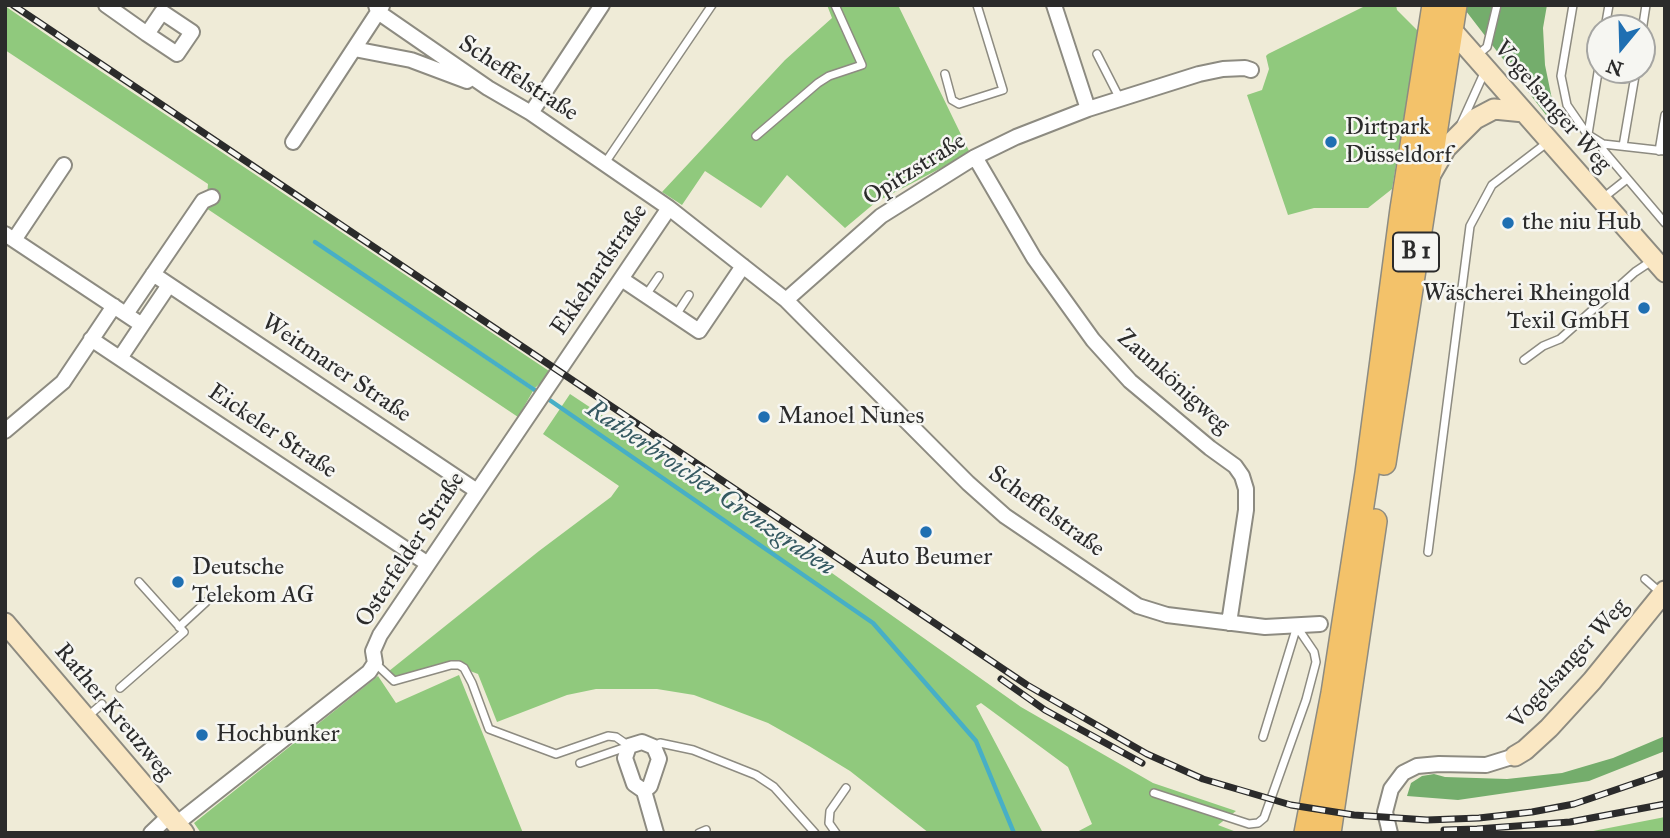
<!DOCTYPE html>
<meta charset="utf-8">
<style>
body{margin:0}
#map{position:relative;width:1670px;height:838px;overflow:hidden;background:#efebd7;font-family:"IM FELL Great Primer",serif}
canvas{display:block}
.frame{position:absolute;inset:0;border:7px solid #2b2b2b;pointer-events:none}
.north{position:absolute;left:1586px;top:14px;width:70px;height:70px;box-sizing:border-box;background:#f6f6f2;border:2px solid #a5a5a2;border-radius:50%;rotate:199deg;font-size:19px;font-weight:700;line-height:28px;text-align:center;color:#2b2b2b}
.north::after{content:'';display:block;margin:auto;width:24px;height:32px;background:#1f6fb2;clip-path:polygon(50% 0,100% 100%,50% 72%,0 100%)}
</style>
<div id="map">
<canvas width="1670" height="838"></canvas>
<div class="frame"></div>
<div class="north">N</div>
</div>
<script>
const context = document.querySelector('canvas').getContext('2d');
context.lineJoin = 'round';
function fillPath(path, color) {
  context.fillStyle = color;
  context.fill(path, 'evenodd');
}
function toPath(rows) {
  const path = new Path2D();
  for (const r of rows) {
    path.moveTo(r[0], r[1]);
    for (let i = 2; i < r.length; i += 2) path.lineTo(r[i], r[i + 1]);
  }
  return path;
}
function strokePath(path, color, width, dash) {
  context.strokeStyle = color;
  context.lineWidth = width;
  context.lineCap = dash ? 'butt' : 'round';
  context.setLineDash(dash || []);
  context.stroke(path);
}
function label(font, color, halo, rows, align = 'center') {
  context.font = font + ' "IM FELL Great Primer",serif';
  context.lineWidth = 5;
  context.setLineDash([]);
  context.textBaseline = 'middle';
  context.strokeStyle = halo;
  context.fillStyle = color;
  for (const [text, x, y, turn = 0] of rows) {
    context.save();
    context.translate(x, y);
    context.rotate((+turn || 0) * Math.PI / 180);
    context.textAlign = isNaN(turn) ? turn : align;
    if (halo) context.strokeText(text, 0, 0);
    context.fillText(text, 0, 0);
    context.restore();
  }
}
const green = toPath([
 [827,5,898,5,970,153,876,202,845,228,787,175,761,208,705,171,682,205,662,192,785,60,832,18],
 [1367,5,1396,5,1397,10,1418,31,1392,189,1368,208,1314,208,1288,215,1247,95,1262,90,1269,69,1266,56,1268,54],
 [5,6,63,46,552,373,535,388,315,241,314,243,533,391,518,417,206,208,208,184,5,50],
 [570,394,719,493,1021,707,1153,783,1236,811,1218,825,1239,833,1075,833,1092,824,1068,767,981,703,976,706,1043,833,929,833,850,771,809,746,768,723,694,695,657,689,596,689,567,695,497,722,478,674,449,663,395,677,389,671,539,551,611,497,619,486,543,434],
 [459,675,523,833,201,833,194,823,378,676,396,703],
 [1665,817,1665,833,1583,833]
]);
const forest = toPath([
 [1467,5,1547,5,1543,28,1545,65,1554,109,1546,115,1466,11],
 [1665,736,1665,751,1589,781,1458,800,1407,796,1411,783,1422,776,1434,774,1445,777,1507,779,1562,773,1613,758]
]);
const stream = toPath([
 [315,242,551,401,873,623,976,741,1014,833]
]);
const lane = toPath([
 [1573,5,1561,76,1567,105,1587,134,1603,144],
 [1605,28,1609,5],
 [1642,31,1646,5],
 [1097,54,1120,99],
 [1476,56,1487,47,1497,5],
 [945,74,952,100,959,104,1003,90,977,5],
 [1461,124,1485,71],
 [1588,134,1600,60],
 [756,136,818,83,829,76,862,65,835,5],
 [1623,146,1636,70],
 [1659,151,1665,115],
 [1665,151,1603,144,1603,150,1665,223],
 [605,163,712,5],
 [1603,198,1627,179],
 [646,295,659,276],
 [676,315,689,295],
 [1524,360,1543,346,1560,339,1635,272,1653,260],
 [1428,552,1470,226,1492,185,1548,142],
 [1645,579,1662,594],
 [179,627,206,602],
 [375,663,394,681,451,665,459,665,464,668,472,683,489,729,556,754,608,736,616,737,629,746,580,763],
 [120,688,184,632,139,582],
 [87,717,102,704],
 [1263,737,1297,626],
 [654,747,660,743,693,750,756,775,774,787,815,833],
 [1154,793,1249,824,1258,823,1264,818,1306,700,1316,662,1314,652,1297,627],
 [699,833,706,830],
 [836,833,829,823,830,811,846,788]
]);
const street = toPath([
 [106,5,147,34,177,54,192,32,162,12,147,34],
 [376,5,378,12,488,88,531,113,669,208,786,300,968,483,1005,516,1126,598,1138,606,1167,615,1265,627,1320,624],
 [1054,5,1088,109],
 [354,49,411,60,467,81],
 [531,113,602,5],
 [293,142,382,6],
 [975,157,1034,258,1093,340,1130,381,1210,448,1235,466,1242,476,1246,489,1246,510,1229,623],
 [5,234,142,325,120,358],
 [14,240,64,165],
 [153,274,477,491],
 [623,280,699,331,743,266],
 [786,300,881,216,975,157,1016,137,1088,109,1199,74,1223,69,1245,68,1251,70],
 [126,314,203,201,212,197],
 [142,325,169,285],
 [91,339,428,564],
 [5,431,63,382,114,306],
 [644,791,650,786,659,759,654,747,642,742,629,746,625,758,634,784,644,791,656,833],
 [176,824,369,672,375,663,373,651,380,635,669,208],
 [151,833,169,816],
 [1390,833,1385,812,1391,789,1403,773,1417,766,1439,764,1486,765,1515,756]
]);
const secondary = toPath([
 [1443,20,1665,272],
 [1431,174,1446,148,1475,119,1494,109,1524,112],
 [5,623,184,833],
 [1515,756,1525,750,1549,728,1592,681,1665,591]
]);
const primary = toPath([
 [1384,463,1455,5],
 [1306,833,1333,693,1367,473,1402,209,1434,5],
 [1329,833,1375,521]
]);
const rail = toPath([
 [13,5,1027,685,1147,754,1203,779,1291,805,1354,815,1427,820,1479,818,1532,812,1574,804,1665,773],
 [1001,679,1045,710,1142,763],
 [1444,830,1477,829,1570,822,1665,804]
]);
const markers = [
 [1331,142,7,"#1f6fb2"],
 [1508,223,7,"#1f6fb2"],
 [1644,308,7,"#1f6fb2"],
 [764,417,7,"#1f6fb2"],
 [926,532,7,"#1f6fb2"],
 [178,582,7,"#1f6fb2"],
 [202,735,7,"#1f6fb2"]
];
const shields = [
 [1416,252,46]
];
const shieldNames = [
 ["B 1",1416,252]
];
const streetNames = [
 ["Scheffelstraße",518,79,33],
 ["Vogelsanger Weg",1552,107,49],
 ["Opitzstraße",915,170,-32],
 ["Ekkehardstraße",600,270,-56],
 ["Weitmarer Straße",336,369,34],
 ["Zaunkönigweg",1173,382,42],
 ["Eickeler Straße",272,432,34],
 ["Scheffelstraße",1046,512,36],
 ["Osterfelder Straße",411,550,-57],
 ["Vogelsanger Weg",1569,664,-48],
 ["Rather Kreuzweg",113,712,50]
];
const poiNames = [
 ["Dirtpark",1345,128],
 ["Düsseldorf",1345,156],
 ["the niu Hub",1522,223],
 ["Wäscherei Rheingold",1630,294,"right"],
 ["Texil GmbH",1630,322,"right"],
 ["Manoel Nunes",778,417],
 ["Auto Beumer",926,558,"center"],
 ["Deutsche",192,568],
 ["Telekom AG",192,596],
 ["Hochbunker",216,735]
];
const waterNames = [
 ["Ratherbroicher Grenzgraben",710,489,34]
];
fillPath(green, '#90c97d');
fillPath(forest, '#74ad6c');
strokePath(stream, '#47afc6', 4.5);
strokePath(lane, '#8d8b81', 10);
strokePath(street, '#8d8b81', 18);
strokePath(secondary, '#8d8b81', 23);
strokePath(primary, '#8d8b81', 26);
strokePath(lane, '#fff', 7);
strokePath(street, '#fff', 14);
strokePath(secondary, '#fae7c3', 19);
strokePath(primary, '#f3c26a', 23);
strokePath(rail, '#2b2b2b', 7);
strokePath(rail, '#f6f6f2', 4.5, [13]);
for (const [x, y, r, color] of markers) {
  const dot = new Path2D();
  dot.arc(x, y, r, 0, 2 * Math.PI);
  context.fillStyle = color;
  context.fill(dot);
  strokePath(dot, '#f6f6f2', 2.5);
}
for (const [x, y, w] of shields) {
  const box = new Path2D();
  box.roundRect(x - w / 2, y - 19.5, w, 39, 5);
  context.fillStyle = '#f6f6f2';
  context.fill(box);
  strokePath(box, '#2b2b2b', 2);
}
label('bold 23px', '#2b2b2b', null, shieldNames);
label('24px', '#2b2b2b', '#f6f6f2', streetNames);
label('24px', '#2b2b2b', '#f6f6f2', poiNames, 'left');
label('italic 26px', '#355961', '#f6f6f2', waterNames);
</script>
